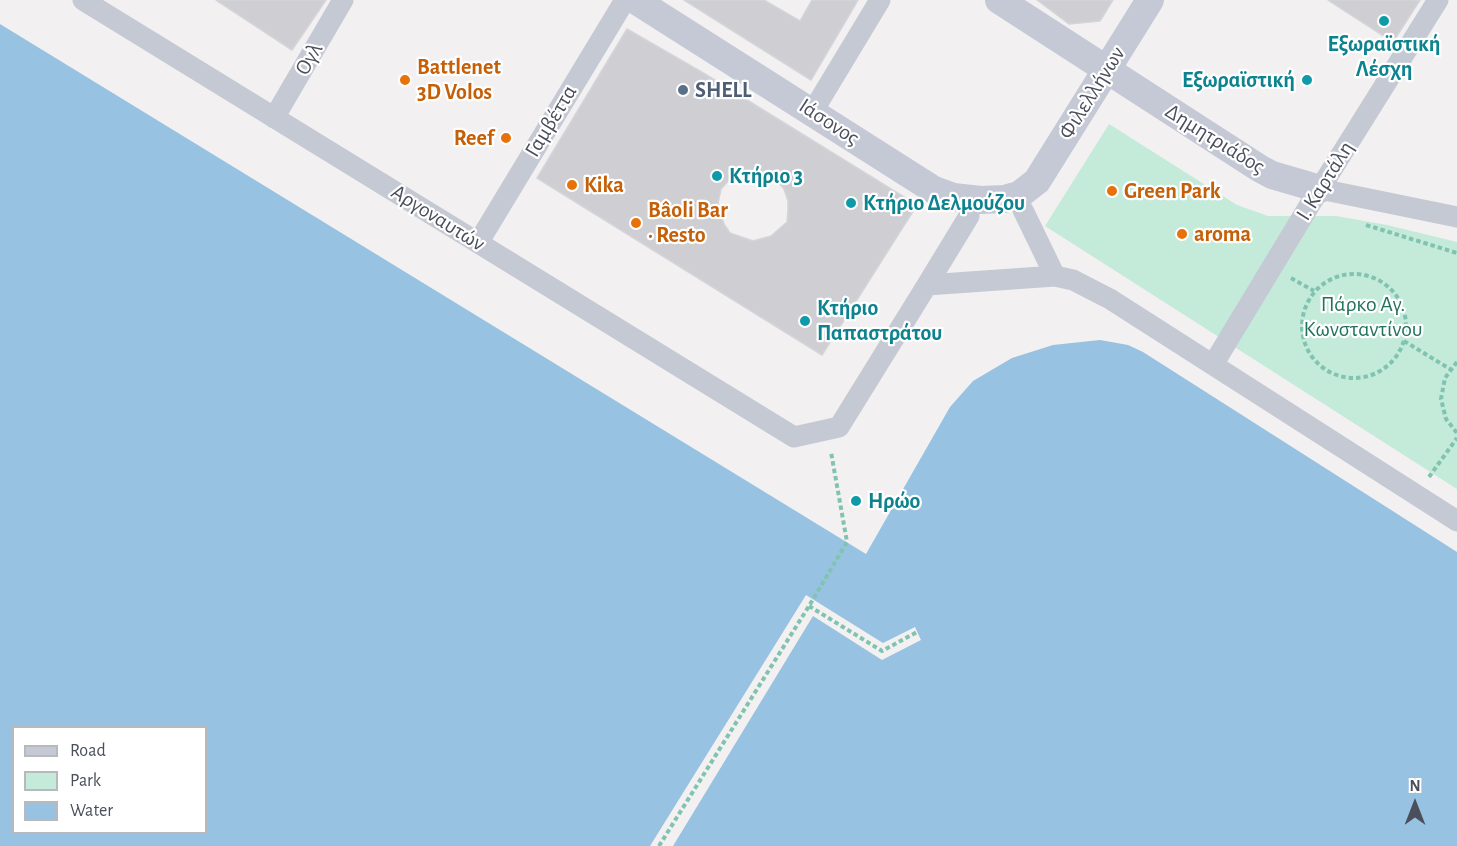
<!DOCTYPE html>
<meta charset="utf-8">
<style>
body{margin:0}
#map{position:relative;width:1457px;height:846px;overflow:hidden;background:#f2f0f0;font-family:"Alegreya Sans",sans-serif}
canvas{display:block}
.legend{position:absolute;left:12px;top:726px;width:195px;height:108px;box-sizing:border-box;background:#fff;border:2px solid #b7b9bd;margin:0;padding:8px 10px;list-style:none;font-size:18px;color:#4a4f5b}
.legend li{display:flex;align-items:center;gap:12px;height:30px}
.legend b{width:30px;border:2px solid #b7b9bd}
.north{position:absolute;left:1385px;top:774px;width:60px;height:60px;-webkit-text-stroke:4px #fff;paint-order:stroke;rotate:0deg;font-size:16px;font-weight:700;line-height:24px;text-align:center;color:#4a4f5b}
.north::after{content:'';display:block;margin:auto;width:21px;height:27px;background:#4a4f5b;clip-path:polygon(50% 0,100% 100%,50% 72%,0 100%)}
</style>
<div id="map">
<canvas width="1457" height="846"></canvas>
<ul class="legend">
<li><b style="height:8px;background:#c5c9d6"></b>Road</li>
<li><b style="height:16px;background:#c4eada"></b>Park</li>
<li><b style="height:16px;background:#97c2e1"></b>Water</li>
</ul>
<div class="north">N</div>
</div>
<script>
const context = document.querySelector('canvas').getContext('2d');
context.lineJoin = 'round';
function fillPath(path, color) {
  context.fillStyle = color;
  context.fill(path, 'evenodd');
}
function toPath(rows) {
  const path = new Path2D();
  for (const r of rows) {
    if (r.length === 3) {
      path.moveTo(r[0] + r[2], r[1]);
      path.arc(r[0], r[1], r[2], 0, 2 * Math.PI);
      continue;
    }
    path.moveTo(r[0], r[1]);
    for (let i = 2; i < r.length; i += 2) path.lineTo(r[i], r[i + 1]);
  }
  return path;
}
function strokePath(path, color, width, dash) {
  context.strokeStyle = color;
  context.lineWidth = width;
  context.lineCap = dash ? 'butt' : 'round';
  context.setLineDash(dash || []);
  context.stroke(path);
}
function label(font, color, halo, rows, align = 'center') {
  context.font = font + ' "Alegreya Sans",sans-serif';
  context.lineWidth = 4.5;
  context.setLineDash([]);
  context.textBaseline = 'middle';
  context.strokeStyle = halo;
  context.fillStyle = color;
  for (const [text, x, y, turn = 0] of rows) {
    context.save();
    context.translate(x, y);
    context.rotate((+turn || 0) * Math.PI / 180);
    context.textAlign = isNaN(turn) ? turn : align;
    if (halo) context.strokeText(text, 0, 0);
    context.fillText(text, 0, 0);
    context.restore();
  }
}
const green = toPath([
 [1109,124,1237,205,1268,216,1336,216,1387,225,1457,242,1457,489,1045,226]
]);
const water = toPath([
 [0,24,866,554,950,407,973,381,1012,358,1053,345,1100,340,1128,345,1143,352,1457,552,1457,846,0,846],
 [14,728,206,728,206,832,14,832]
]);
const pier = toPath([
 [806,595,883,643,915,627,921,640,882,660,813,616,673,846,650,846]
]);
const building = toPath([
 [216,0,326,0,292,50,216,0],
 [684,0,764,0,800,21,812,0,858,0,811,80,684,0],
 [1037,0,1113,0,1100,21,1069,24,1037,0],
 [1328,0,1420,0,1393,42,1328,0],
 [627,29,705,74,917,205,822,355,537,178,627,29],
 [754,170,771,173,784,189,788,201,788,210,787,222,771,236,753,241,730,233,724,224,718,203,721,189,730,179,742,172,754,170]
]);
const path = toPath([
 [1366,225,1457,253],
 [1354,326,52],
 [1291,278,1314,291],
 [1404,341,1450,369],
 [1457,362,1445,378,1441,399,1446,419,1457,433],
 [1429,477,1457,438],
 [809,606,882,651,917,632],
 [659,846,809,606,847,542,831,452]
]);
const street = toPath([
 [83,0,794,437,839,427,927,285,1055,276,1073,280,1110,299,1457,521],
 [813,111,880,0],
 [274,118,343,0],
 [1320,189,1457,217],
 [1023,210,1055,276],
 [478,243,625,0],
 [927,285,969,216],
 [1214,363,1309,206,1438,0]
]);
const secondary = toPath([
 [635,0,934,190,953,197,981,200,1004,199,1019,195,1037,181,1150,0],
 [999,0,1259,168,1272,175,1320,189]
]);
const markers = [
 [1384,21,6,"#0f9aa8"],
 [405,80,6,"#e8710a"],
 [1307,80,6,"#0f9aa8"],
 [683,90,6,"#5c6f8a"],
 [506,138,6,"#e8710a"],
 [717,176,6,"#0f9aa8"],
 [572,185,6,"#e8710a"],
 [1112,191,6,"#e8710a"],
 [851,203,6,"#0f9aa8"],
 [636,223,6,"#e8710a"],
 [1182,234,6,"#e8710a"],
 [805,321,6,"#0f9aa8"],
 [856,501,6,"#0f9aa8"]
];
const cultureNames = [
 ["Εξωραϊστική",1384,44,"center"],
 ["Λέσχη",1384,69,"center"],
 ["Εξωραϊστική",1295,80,"right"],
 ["Κτήριο 3",729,176],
 ["Κτήριο Δελμούζου",863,203],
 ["Κτήριο",817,308],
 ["Παπαστράτου",817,333],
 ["Ηρώο",868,501]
];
const streetNames = [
 ["Ογλ",309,59,-60],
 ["Φιλελλήνων",1092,93,-58],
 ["Γαμβέττα",551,121,-59],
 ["Ιάσονος",829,122,33],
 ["Δημητριάδος",1215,139,32],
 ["Ι. Καρτάλη",1325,181,-58],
 ["Αργοναυτών",438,218,32]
];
const foodNames = [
 ["Battlenet",417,67],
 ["3D Volos",417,92],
 ["Reef",494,138,"right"],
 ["Kika",584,185],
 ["Green Park",1124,191],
 ["Bâoli Bar",648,210],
 ["· Resto",648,235],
 ["aroma",1194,234]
];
const serviceNames = [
 ["SHELL",695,90]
];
const parkNames = [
 ["Πάρκο Αγ.",1363,304],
 ["Κωνσταντίνου",1363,329]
];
fillPath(green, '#c4eada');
fillPath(water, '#97c2e1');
fillPath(pier, '#f2f0f0');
fillPath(building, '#ceced3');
strokePath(building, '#d4d5da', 1.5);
strokePath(path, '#80c3b0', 4, [4.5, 3]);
strokePath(street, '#c5c9d3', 21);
strokePath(secondary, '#c5c9d6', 28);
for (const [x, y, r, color] of markers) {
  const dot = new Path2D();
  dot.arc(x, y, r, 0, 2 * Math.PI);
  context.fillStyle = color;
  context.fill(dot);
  strokePath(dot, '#fff', 2);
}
label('bold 22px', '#0d838f', '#fff', cultureNames, 'left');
label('22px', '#4a4f5b', '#fff', streetNames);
label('bold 22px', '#c56008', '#fff', foodNames, 'left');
label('bold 22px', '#4e5e75', '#fff', serviceNames, 'left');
label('22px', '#23735c', '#fff', parkNames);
</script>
